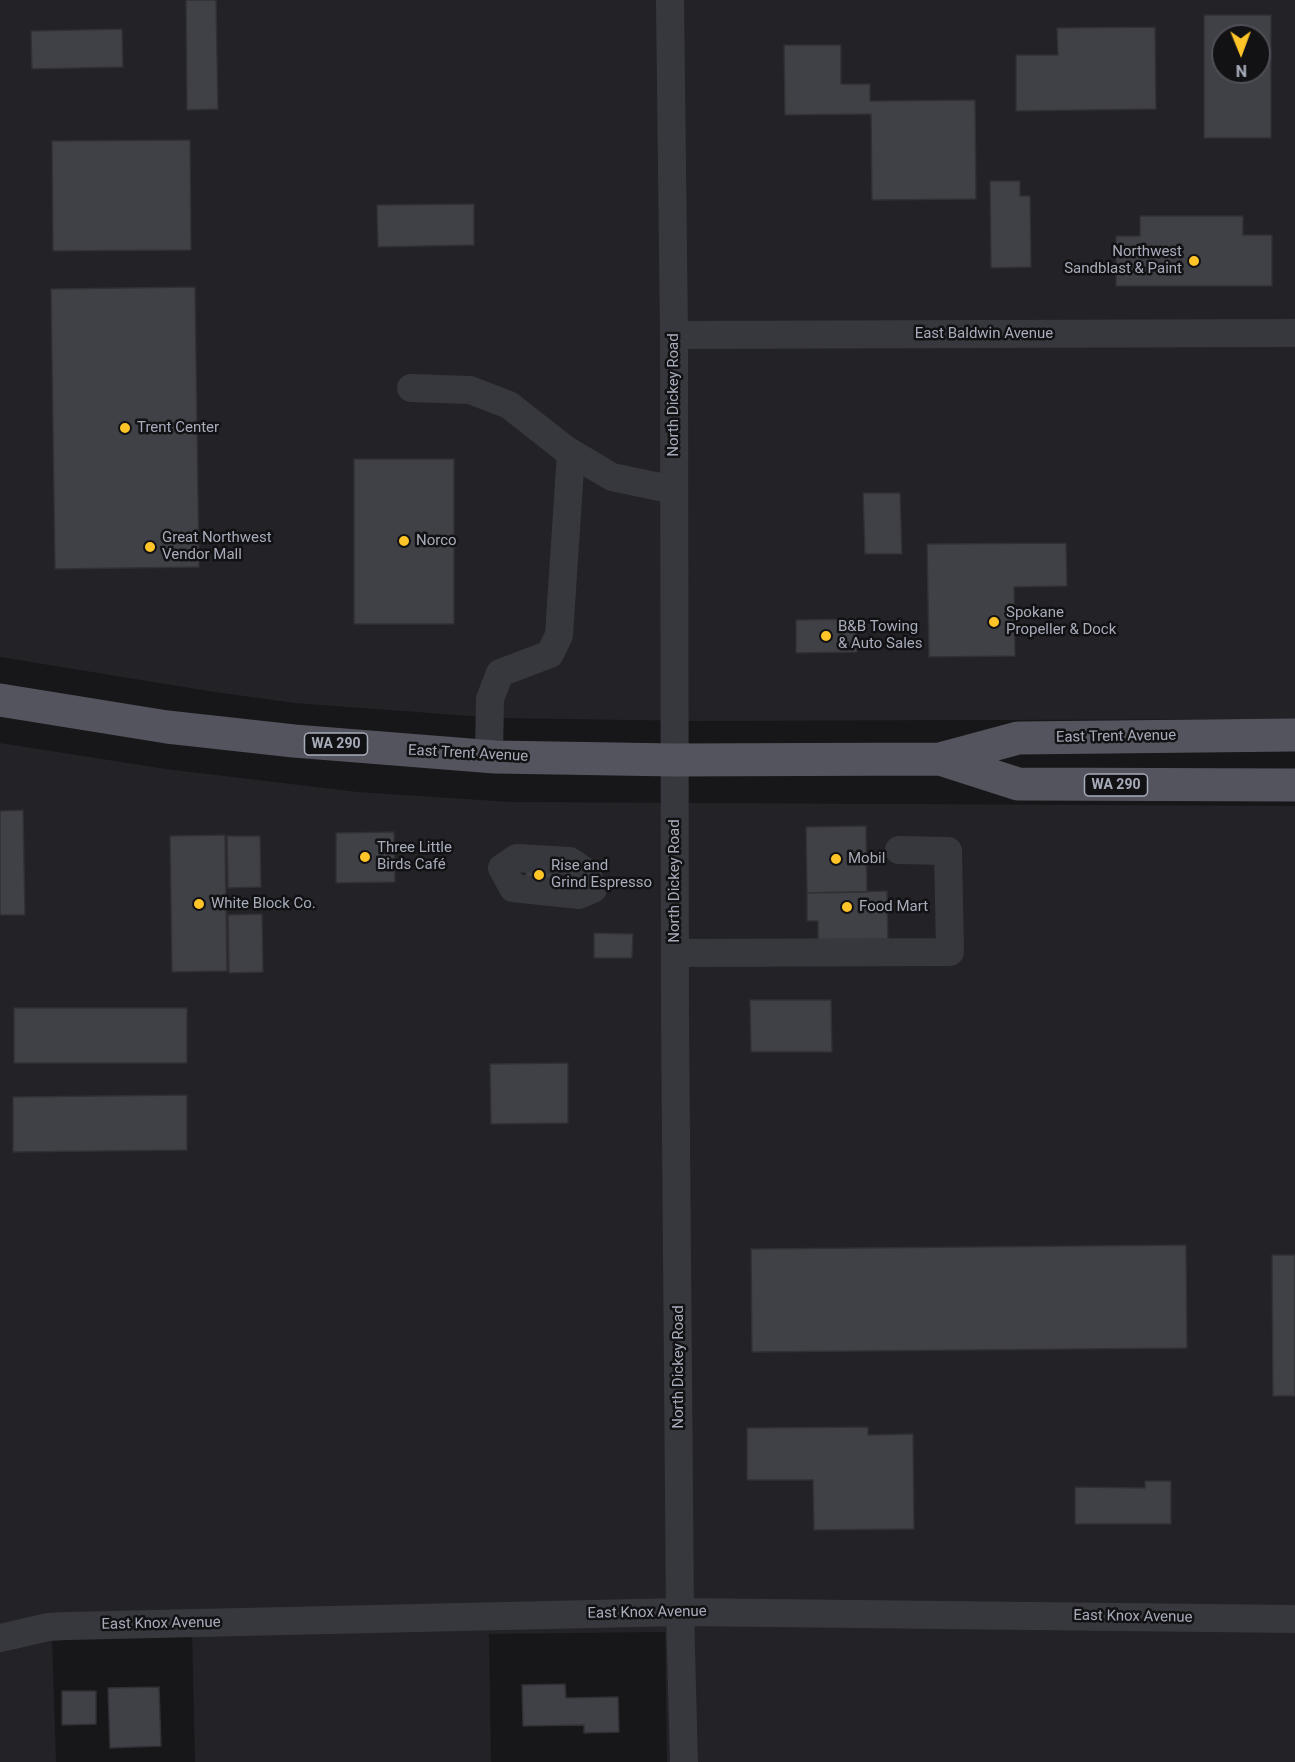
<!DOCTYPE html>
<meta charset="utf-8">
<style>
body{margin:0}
#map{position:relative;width:1295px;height:1762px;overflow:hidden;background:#171619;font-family:Roboto,sans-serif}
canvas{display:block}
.north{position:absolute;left:1211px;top:24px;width:60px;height:60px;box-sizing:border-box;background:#121114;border:2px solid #4e4f56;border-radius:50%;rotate:179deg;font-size:16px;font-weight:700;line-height:24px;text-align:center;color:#a7acba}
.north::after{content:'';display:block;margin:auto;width:21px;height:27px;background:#ffc428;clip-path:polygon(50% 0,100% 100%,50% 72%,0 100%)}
</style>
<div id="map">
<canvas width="1295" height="1762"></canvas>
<div class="north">N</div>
</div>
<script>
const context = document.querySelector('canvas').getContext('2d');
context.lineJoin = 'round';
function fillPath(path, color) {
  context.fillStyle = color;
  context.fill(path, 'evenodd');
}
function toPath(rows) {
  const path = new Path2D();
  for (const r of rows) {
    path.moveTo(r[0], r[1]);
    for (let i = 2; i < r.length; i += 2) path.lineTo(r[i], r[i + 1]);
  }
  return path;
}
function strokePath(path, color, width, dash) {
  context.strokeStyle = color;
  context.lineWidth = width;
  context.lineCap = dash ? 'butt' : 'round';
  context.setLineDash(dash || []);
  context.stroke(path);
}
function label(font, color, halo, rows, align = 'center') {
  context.font = font + ' Roboto,sans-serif';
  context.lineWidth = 5;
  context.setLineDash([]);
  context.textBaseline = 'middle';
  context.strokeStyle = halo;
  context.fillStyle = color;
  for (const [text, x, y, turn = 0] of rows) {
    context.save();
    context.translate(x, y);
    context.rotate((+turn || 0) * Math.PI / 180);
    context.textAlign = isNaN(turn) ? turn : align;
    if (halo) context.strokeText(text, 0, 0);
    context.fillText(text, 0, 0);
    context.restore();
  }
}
const built = toPath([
 [0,0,1295,0,1295,719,696,721,497,718,294,703,208,691,0,657],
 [1223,36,1259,36,1259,72,1223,72],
 [0,743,166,769,358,792,512,802,1295,806,1295,1762,667,1762,665,1632,489,1634,491,1762,195,1762,192,1632,52,1636,56,1762,0,1762]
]);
const building = toPath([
 [186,0,216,0,218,109,187,110,186,0],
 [1204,15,1271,15,1271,138,1204,138,1204,15],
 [1223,36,1259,36,1259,72,1223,72,1223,36],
 [1155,27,1156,109,1016,111,1016,55,1058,55,1057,28,1155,27],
 [122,29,123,67,32,69,31,31,122,29],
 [784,45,841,45,841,84,870,84,870,101,975,100,976,199,872,200,871,114,785,115,784,45],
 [190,140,191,250,53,251,52,141,190,140],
 [990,181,1020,181,1020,196,1030,196,1031,267,991,268,990,181],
 [474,204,474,245,378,247,377,205,474,204],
 [1140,216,1243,216,1243,235,1272,235,1272,286,1116,286,1116,236,1140,236,1140,216],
 [195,287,199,567,55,569,51,289,195,287],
 [354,459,454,459,454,624,354,624,354,459],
 [863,493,900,493,902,554,865,554,863,493],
 [1066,543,1067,586,1014,587,1015,656,929,657,927,544,1066,543],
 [857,619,857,652,796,653,796,620,857,619],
 [23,810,25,915,0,915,0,811,23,810],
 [866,826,867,892,807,893,806,827,866,826],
 [394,832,395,882,336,883,336,833,394,832],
 [225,835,227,971,172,972,170,836,225,835],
 [227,836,260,836,261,887,228,888,227,836],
 [526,866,552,866,551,885,526,884,526,866],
 [887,891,888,947,818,948,818,921,807,921,807,893,887,891],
 [262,914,263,972,229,973,228,915,262,914],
 [594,933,633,934,632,958,594,958,594,933],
 [750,1000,831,1000,832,1052,751,1052,750,1000],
 [14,1008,187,1008,187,1063,14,1063,14,1008],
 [568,1063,568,1123,491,1124,490,1064,568,1063],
 [187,1095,187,1150,13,1152,13,1097,187,1095],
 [1186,1245,1187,1348,752,1352,751,1249,1186,1245],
 [1272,1255,1295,1255,1295,1396,1273,1396,1272,1255],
 [868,1427,868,1435,913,1434,914,1529,814,1530,813,1480,747,1480,747,1428,868,1427],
 [1145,1481,1171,1481,1171,1524,1075,1524,1075,1487,1145,1488,1145,1481],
 [565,1684,566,1698,618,1697,619,1732,584,1733,584,1725,523,1726,522,1685,565,1684],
 [159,1687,161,1746,110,1748,108,1688,159,1687],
 [62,1691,96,1691,96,1724,62,1725,62,1691]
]);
const minor = toPath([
 [670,0,674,335,675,1020,680,1612,684,1762],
 [674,335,1295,333],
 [411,388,470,390,509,405,565,449,612,477,674,490],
 [489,756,490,699,500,673,550,654,559,635,571,453],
 [517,858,570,861,586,872,593,889,579,895,513,888,502,868,517,858],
 [676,953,950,952,948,851,899,850],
 [0,1638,48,1627,67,1626,680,1612,1295,1619]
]);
const major = toPath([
 [0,700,167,727,294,741,495,757,675,760,940,759,1018,738,1295,735],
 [940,759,1018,784,1295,785]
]);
const markers = [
 [1194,261,6,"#ffc428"],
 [125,428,6,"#ffc428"],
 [404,541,6,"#ffc428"],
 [150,547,6,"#ffc428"],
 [994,622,6,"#ffc428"],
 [826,636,6,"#ffc428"],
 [365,857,6,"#ffc428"],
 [836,859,6,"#ffc428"],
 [539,875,6,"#ffc428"],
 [199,904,6,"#ffc428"],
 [847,907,6,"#ffc428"]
];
const shields = [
 [336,744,63],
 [1116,785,63]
];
const shieldNames = [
 ["WA 290",336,744],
 ["WA 290",1116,785]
];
const poiNames = [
 ["Northwest",1182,252,"right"],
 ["Sandblast & Paint",1182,269,"right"],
 ["Trent Center",137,428],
 ["Great Northwest",162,538],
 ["Vendor Mall",162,555],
 ["Norco",416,541],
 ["Spokane",1006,613],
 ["Propeller & Dock",1006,630],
 ["B&B Towing",838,627],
 ["& Auto Sales",838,644],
 ["Three Little",377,848],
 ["Birds Café",377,865],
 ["Mobil",848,859],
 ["Rise and",551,866],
 ["Grind Espresso",551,883],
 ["White Block Co.",211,904],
 ["Food Mart",859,907]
];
const streetNames = [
 ["East Baldwin Avenue",984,334],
 ["North Dickey Road",674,395,-90],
 ["East Trent Avenue",1116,737,-1],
 ["East Trent Avenue",468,754,3],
 ["North Dickey Road",675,881,-90],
 ["North Dickey Road",679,1367,-90],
 ["East Knox Avenue",647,1613,-1],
 ["East Knox Avenue",1133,1617,1],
 ["East Knox Avenue",161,1624,-1]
];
fillPath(built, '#232226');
fillPath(building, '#404146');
strokePath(building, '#313035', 1.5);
strokePath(minor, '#37383e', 28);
strokePath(major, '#53545d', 33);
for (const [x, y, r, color] of markers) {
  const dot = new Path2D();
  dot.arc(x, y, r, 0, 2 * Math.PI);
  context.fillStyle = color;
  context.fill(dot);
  strokePath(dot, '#121114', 2);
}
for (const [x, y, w] of shields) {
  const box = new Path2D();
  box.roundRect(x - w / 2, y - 11, w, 22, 4.5);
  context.fillStyle = '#121114';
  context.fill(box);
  strokePath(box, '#a7acba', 1.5);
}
label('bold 14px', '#a7acba', null, shieldNames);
label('15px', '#a7acba', '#121114', poiNames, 'left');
label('15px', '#a7acba', '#121114', streetNames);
</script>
